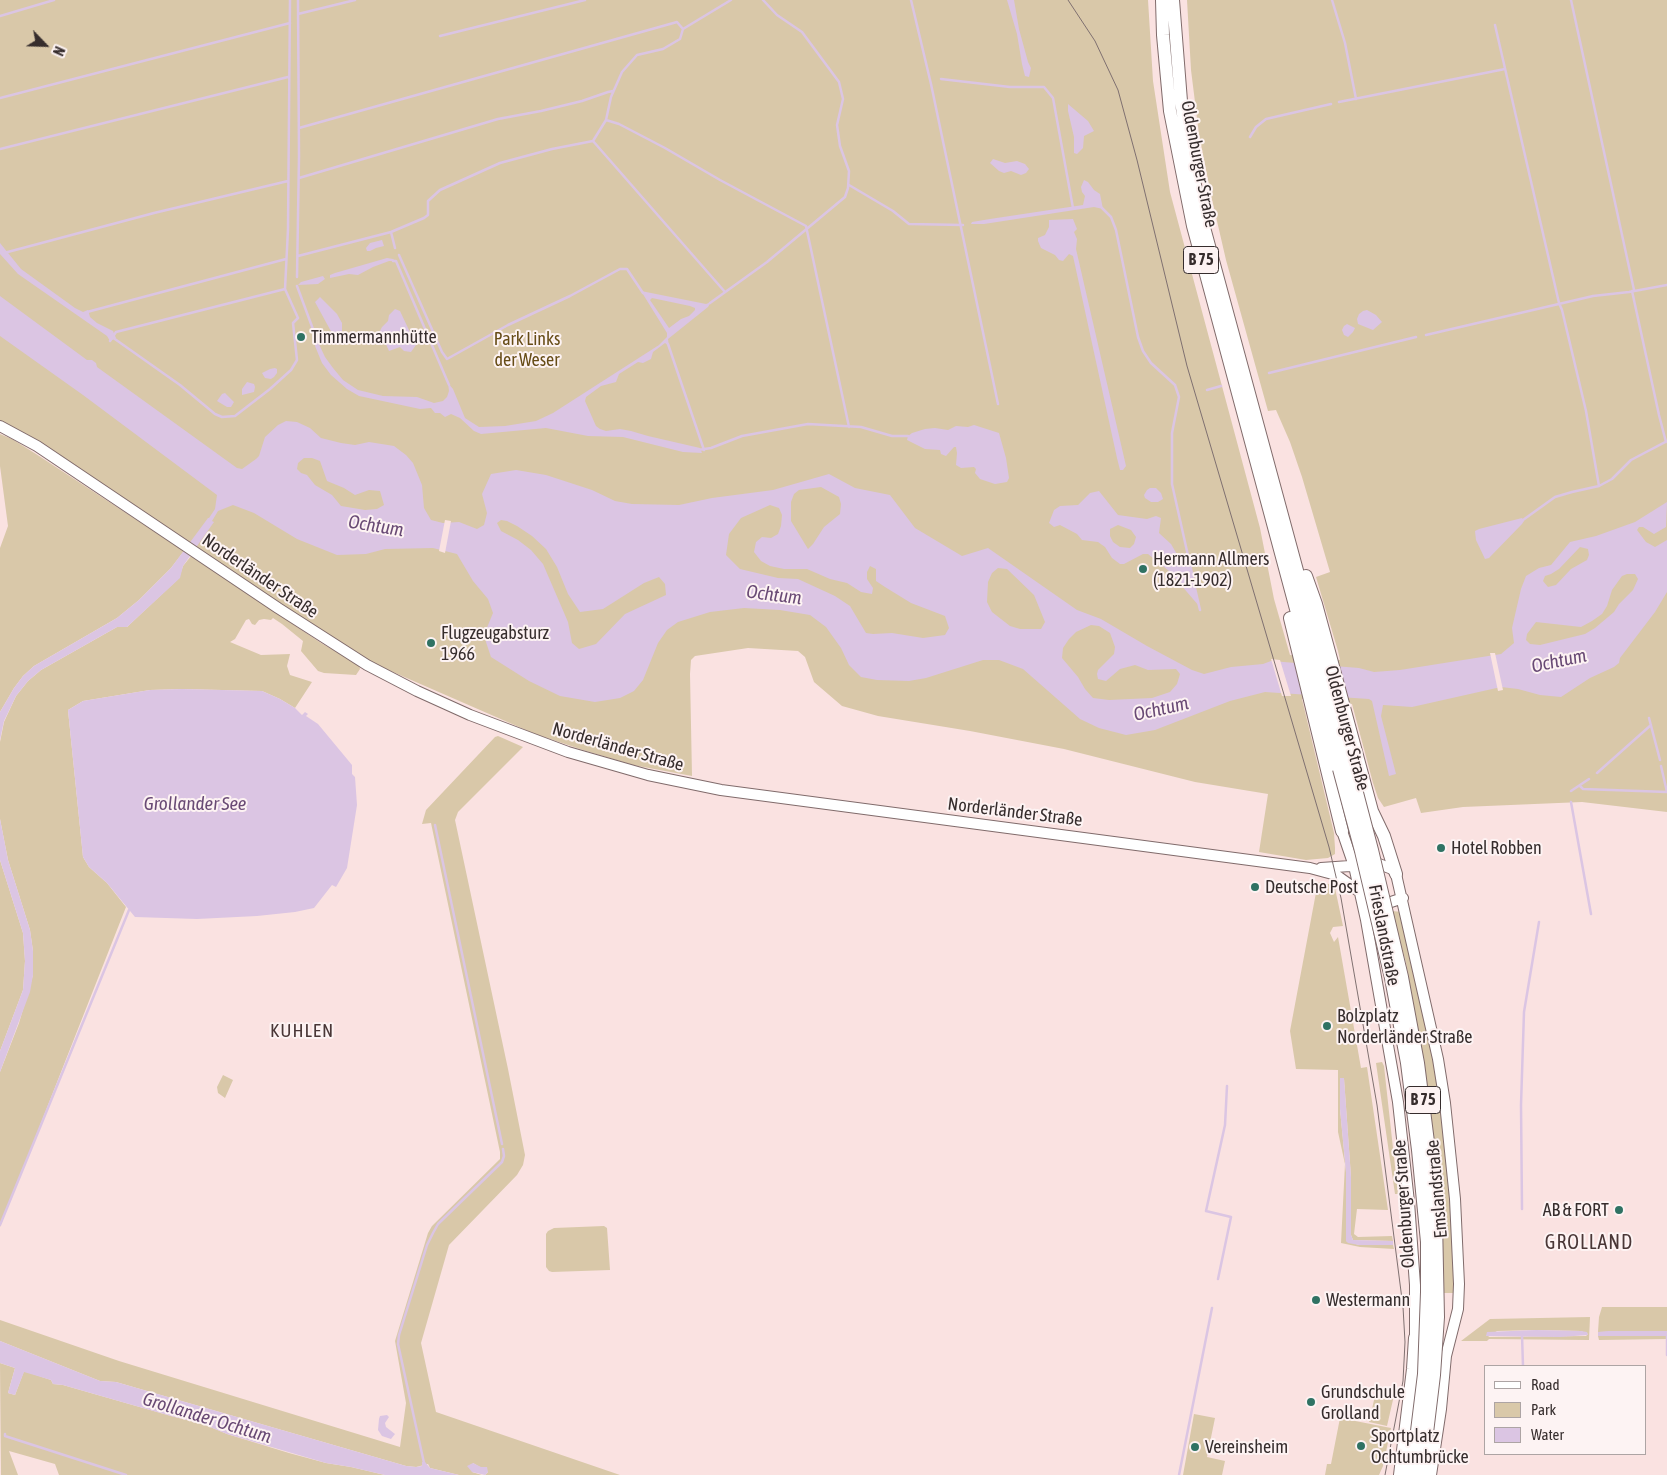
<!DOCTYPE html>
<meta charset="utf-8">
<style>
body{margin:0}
#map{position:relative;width:1667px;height:1475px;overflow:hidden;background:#fae2e1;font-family:"Asap Condensed",sans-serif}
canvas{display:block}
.legend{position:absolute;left:1484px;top:1365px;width:162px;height:90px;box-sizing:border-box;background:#fdf3f3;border:1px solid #ada4a4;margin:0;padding:6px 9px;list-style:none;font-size:15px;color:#362d2d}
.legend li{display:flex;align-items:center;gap:10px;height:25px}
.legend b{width:25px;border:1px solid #ada4a4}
.north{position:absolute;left:20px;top:20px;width:50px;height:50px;-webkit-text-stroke:4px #fdf3f3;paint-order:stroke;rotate:114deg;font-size:14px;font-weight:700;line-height:20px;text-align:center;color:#362d2d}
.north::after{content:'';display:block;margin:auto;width:18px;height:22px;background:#362d2d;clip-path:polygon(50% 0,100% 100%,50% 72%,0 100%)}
</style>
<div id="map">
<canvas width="1667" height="1475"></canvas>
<ul class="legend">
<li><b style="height:6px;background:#fff"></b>Road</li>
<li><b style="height:14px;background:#d9c8a9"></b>Park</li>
<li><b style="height:14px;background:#dbc5e3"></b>Water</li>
</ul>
<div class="north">N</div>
</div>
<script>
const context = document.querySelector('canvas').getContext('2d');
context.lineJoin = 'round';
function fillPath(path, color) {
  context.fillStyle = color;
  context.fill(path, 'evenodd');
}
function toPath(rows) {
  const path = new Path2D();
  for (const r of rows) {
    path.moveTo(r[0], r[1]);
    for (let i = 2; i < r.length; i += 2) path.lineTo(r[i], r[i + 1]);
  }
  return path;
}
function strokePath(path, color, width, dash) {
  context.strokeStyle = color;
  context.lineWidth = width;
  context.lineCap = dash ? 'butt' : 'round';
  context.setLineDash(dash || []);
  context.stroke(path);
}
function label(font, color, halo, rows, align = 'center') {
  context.font = font + ' "Asap Condensed",sans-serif';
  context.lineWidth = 4;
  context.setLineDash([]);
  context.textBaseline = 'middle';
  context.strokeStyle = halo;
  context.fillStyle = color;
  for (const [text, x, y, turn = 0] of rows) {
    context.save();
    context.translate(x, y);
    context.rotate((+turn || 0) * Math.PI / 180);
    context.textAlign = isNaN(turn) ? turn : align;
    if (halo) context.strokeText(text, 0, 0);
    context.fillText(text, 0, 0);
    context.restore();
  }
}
const green = toPath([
 [0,0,1148,0,1153,81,1170,192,1260,528,1274,599,1290,655,1340,660,1338,651,1316,577,1330,572,1302,477,1290,442,1276,410,1268,411,1226,260,1211,195,1199,134,1191,70,1187,0,1667,0,1667,812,1582,802,1463,807,1421,813,1416,798,1384,807,1378,798,1373,783,1352,704,1302,699,1334,833,1335,848,1335,854,1328,858,1306,860,1259,852,1268,794,1195,782,1064,749,970,731,878,716,842,706,814,682,805,657,798,651,748,648,695,656,691,660,690,674,692,776,633,765,583,750,535,734,370,662,345,648,52,451,26,434,0,421],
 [0,434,12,439,36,454,184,551,171,568,139,600,117,618,34,666,23,676,14,688,0,712,0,548,8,526,0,466],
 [191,556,321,643,359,665,360,669,356,675,324,673,318,671,301,651,303,641,282,624,273,618,271,620,264,619,259,620,255,625,252,624,249,619,246,620,235,639,230,642,261,655,290,654,287,666,290,675,312,682,295,708,280,699,262,691,182,689,150,690,83,701,68,710,83,857,89,867,107,883,126,907,0,1227,0,1072,19,1023,33,975,33,951,30,930,8,860,0,819,0,742,4,722,16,696,28,681,41,670,117,627,127,627,179,578,183,566],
 [498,736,523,747,458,812,455,820,508,1069,525,1155,523,1165,517,1175,449,1245,421,1343,436,1412,620,1475,485,1475,488,1472,473,1463,472,1472,482,1475,459,1475,430,1468,428,1464,416,1467,406,1466,116,1382,100,1381,0,1341,0,1320,119,1361,400,1447,406,1403,395,1341,428,1233,432,1226,500,1159,500,1152,431,823,422,824,426,810,495,737],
 [0,860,23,933,25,961,23,990,0,1051],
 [1318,882,1329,884,1335,888,1343,926,1333,927,1330,933,1334,942,1338,937,1361,1068,1367,1067,1388,1210,1357,1209,1354,1234,1358,1237,1392,1236,1393,1241,1353,1240,1351,1235,1351,1177,1344,1079,1342,1078,1340,1078,1340,1109,1346,1172,1346,1241,1359,1245,1393,1245,1394,1249,1360,1247,1341,1243,1345,1164,1338,1132,1338,1070,1296,1069,1290,1031],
 [1392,911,1402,912,1435,1062,1444,1121,1451,1194,1455,1293,1442,1293,1422,1055,1406,963],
 [1382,1062,1384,1066,1398,1194,1395,1194,1376,1063],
 [223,1075,233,1080,225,1098,218,1093,217,1087],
 [604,1226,607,1228,610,1270,552,1272,549,1271,546,1267,546,1234,548,1231,554,1228],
 [1602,1307,1667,1307,1667,1331,1598,1332,1599,1317],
 [1590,1317,1589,1340,1489,1339,1487,1341,1461,1341,1490,1319],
 [1536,1330,1581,1331,1588,1334,1586,1336,1488,1337,1497,1331],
 [1598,1336,1667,1336,1667,1339,1599,1340],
 [0,1363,15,1368,8,1393,15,1395,24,1371,51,1380,53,1384,63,1385,171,1416,203,1424,227,1434,289,1453,326,1463,351,1467,385,1475,59,1475,55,1464,9,1451,18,1475,1,1475],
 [1377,1387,1395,1391,1387,1426,1369,1422],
 [1194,1414,1215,1418,1207,1457,1225,1461,1222,1475,1183,1475],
 [1340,1418,1391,1428,1383,1466,1379,1475,1325,1475,1327,1464,1331,1464]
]);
const water = toPath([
 [1007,0,1014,0,1019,29,1028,62,1031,68,1029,77,1025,76,1022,64,1017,34],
 [1068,104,1088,121,1094,131,1084,136,1083,148,1077,154,1074,153,1074,137,1068,111],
 [993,159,1005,163,1017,161,1025,164,1029,169,1026,173,1021,175,1011,171,1004,173,999,171,990,163],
 [1084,180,1088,182,1094,190,1100,194,1103,209,1094,207,984,224,971,224,972,222,990,219,1083,205,1085,196,1082,192,1081,187],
 [1073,219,1077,229,1074,232,1077,239,1076,249,1126,466,1123,470,1120,470,1117,458,1073,256,1069,254,1063,261,1059,260,1055,255,1041,248,1038,241,1038,238,1045,235,1049,227,1049,220],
 [382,240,384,246,376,248,370,251,367,251,366,248,370,243],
 [0,243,21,269,75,308,83,312,88,310,90,317,97,323,113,331,116,338,110,341,107,336,18,274,0,254],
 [387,258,393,259,396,261,389,261,373,267,358,275,349,274,330,278,330,275,335,273],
 [323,276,325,279,318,284,298,285,301,282],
 [641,291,706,304,711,302,708,307,668,339,669,346,665,343,653,352,651,359,643,363,638,362,619,374,616,382,601,386,586,397,585,401,596,426,600,429,606,431,620,429,631,431,648,436,700,448,702,453,683,452,623,437,588,436,546,428,481,434,474,431,460,418,451,414,445,417,440,413,435,413,431,408,420,409,359,396,347,389,331,375,322,363,315,346,316,338,325,357,333,368,343,380,358,390,383,396,417,397,434,403,443,401,447,397,449,391,448,383,453,389,465,418,479,427,505,426,536,421,553,413,659,345,667,337,667,333],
 [652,298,690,306,695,308,695,310,689,316,681,319,669,328,650,300],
 [0,296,87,360,92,360,96,363,97,367,237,468,242,469,256,459,259,456,265,437,278,425,286,421,297,422,310,428,321,438,341,443,355,445,369,442,394,446,406,455,413,463,422,485,424,508,431,520,443,523,459,522,477,529,484,525,487,513,482,494,491,474,516,470,546,475,592,490,615,501,632,504,679,505,712,498,773,490,829,474,855,488,890,495,915,528,962,556,988,548,1077,610,1101,619,1147,646,1192,670,1204,674,1231,667,1263,664,1271,661,1359,668,1374,672,1400,670,1501,654,1514,643,1512,628,1521,589,1526,576,1539,568,1551,565,1570,542,1596,536,1635,522,1667,502,1666,527,1654,534,1643,527,1639,527,1637,530,1646,542,1655,547,1667,540,1667,592,1655,612,1620,658,1619,663,1614,667,1590,678,1561,697,1540,695,1518,689,1501,687,1412,707,1383,705,1381,716,1396,774,1389,776,1372,701,1369,699,1265,692,1230,701,1155,730,1126,735,1099,728,1080,719,1023,669,999,660,983,660,926,678,909,681,877,680,861,677,849,665,841,648,826,627,810,615,780,610,744,608,710,612,678,622,667,630,658,643,643,680,634,691,620,698,595,702,560,696,529,681,491,657,486,642,486,630,493,613,488,599,473,581,457,554,433,548,385,549,366,554,337,555,297,539,254,513,233,505,218,511,212,521,214,522,183,566,180,578,127,627,117,627,41,670,28,681,16,696,4,721,0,740,0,712,14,688,23,676,34,666,117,618,139,600,171,568,208,518,209,518,215,509,217,495,83,395,0,336],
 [304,458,312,458,320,461,327,481,344,488,355,495,369,490,380,491,384,505,377,509,365,510,341,506,332,495,315,485,307,475,301,473,297,469,298,463],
 [821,487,839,497,841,504,840,514,824,527,813,544,808,549,791,521,791,502,794,494,799,490],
 [770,505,779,508,782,515,781,526,778,534,771,538,762,537,756,542,754,552,761,561,770,566,784,569,807,569,830,579,847,583,861,592,872,594,873,588,867,579,867,572,870,566,876,569,876,581,885,587,911,603,945,616,949,628,945,635,923,638,892,633,873,634,866,633,850,606,835,596,798,579,778,578,740,569,726,555,729,534,741,518],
 [501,520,507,521,517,526,532,536,546,549,557,567,568,594,580,612,603,609,644,583,659,577,665,584,666,595,625,614,596,644,579,649,572,643,568,622,543,564,531,550,518,540,501,531,497,523],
 [1580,547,1588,549,1589,555,1587,560,1571,569,1556,585,1548,587,1543,581,1545,576,1551,574,1559,569],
 [998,568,1007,569,1034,595,1045,622,1041,629,1020,629,1010,626,992,612,987,602,988,582,992,573],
 [1627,574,1635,574,1638,579,1633,590,1619,604,1614,612,1595,628,1585,634,1540,645,1530,644,1526,640,1527,634,1536,622,1581,627,1592,621,1602,614,1607,606,1612,590,1622,576],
 [1091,625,1099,626,1110,633,1115,647,1114,654,1098,670,1097,674,1098,679,1106,681,1120,669,1135,665,1148,670,1176,669,1180,674,1177,684,1170,692,1152,698,1109,700,1093,698,1085,689,1078,677,1062,658,1063,648,1069,639,1076,632],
 [320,297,337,314,342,323,342,333,339,338,333,335,315,302],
 [395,309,400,311,416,345,411,352,404,351,400,347,389,351,380,331,382,327,388,321,389,315],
 [1367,310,1376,315,1382,322,1373,330,1358,324,1357,319,1359,314,1363,311],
 [1347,324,1355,328,1353,332,1348,337,1344,335,1342,330,1344,326],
 [275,368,277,369,277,373,274,377,271,379,265,378,262,373,270,369],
 [247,382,254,384,255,387,254,392,242,395,242,389],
 [225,393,234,402,231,407,227,407,217,401,222,394],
 [974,425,999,433,1006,458,1009,478,1007,482,995,484,980,479,975,473,976,469,974,467,961,468,956,465,957,453,956,447,954,447,946,456,941,454,940,450,925,449,907,440,908,436,912,433,925,429,935,428,948,430,956,426,968,427],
 [1150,488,1156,488,1161,493,1163,499,1158,502,1151,502,1145,498,1144,495,1147,490],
 [1099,491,1118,515,1147,519,1156,516,1161,518,1159,533,1171,544,1178,556,1188,559,1199,606,1169,571,1148,554,1143,554,1124,564,1120,564,1112,558,1105,547,1098,542,1082,540,1077,534,1060,525,1054,527,1049,523,1054,510,1060,506,1078,505,1090,493],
 [1118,525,1131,530,1136,537,1134,544,1130,548,1120,547,1113,542,1110,536,1110,529],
 [1522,518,1524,521,1522,524,1489,558,1485,559,1476,540,1475,531,1479,529],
 [182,689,262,691,280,699,295,708,302,715,305,712,308,714,306,716,318,724,352,765,352,774,355,777,357,805,347,868,336,887,332,885,314,908,295,912,257,916,197,919,135,917,107,883,89,867,83,857,68,710,83,701,150,690],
 [0,819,8,860,30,930,33,951,33,975,30,992,0,1072,0,1051,23,990,25,961,23,933,0,860],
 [1340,1078,1344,1078,1351,1177,1351,1235,1353,1240,1393,1241,1393,1245,1359,1245,1348,1243,1346,1241,1346,1172,1340,1109],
 [1536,1330,1581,1331,1587,1332,1588,1335,1560,1337,1486,1336,1487,1332],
 [1608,1331,1667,1331,1667,1336,1598,1336,1598,1332],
 [0,1341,100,1381,116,1382,406,1466,416,1467,422,1466,422,1462,425,1462,430,1468,459,1475,385,1475,351,1467,326,1463,227,1434,203,1424,171,1416,63,1385,53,1384,51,1380,24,1372,15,1395,8,1393,15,1368,0,1363],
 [387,1415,389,1417,385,1423,386,1427,395,1434,391,1439,382,1436,378,1430,379,1419,380,1416],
 [473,1463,481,1467,487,1467,488,1472,485,1475,472,1472,467,1466]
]);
const pier = toPath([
 [445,520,451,521,445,553,439,551],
 [1490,653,1495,653,1503,690,1498,691],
 [1271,659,1280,660,1291,696,1282,696]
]);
const stream = toPath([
 [911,0,931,84,998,404],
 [1332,0,1345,43,1356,99],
 [1571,0,1634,290],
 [298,14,355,0],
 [0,16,54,0],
 [1495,25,1559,303,1562,310,1586,411,1599,486],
 [440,36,585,0],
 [941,79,1010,87,1044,87,1053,98,1073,208],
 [0,98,290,23],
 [1339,102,1505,69],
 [606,120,619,124,665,148,720,180,806,226,849,427],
 [299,128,677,22,683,29],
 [1250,137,1256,127,1266,119,1331,104],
 [593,141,725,292],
 [0,149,288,77],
 [299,178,498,119,541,111,582,101,608,92,613,91],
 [849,185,893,211,909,224,963,225],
 [1102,208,1111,217,1116,230,1138,337,1143,351,1151,363,1175,385,1179,397,1172,433,1172,484,1193,578],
 [391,232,395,248],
 [4,253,154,213,288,181],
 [399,255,442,352,447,359,508,325,570,296,620,269,627,269,643,293],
 [298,256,391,232,424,218,428,215,428,201,440,190,500,163,552,149,593,141,606,120,611,97,622,72,637,55,663,49,680,39,683,29,731,0],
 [393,261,396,261,449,385],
 [297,277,299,156,298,0],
 [297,286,317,340],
 [1632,291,1659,415,1666,442],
 [710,303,767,262,845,197,848,188,849,171,840,146,837,125,843,99,839,82,802,32,777,15,763,0],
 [87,312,286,259],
 [1426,335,1593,296,1629,292,1667,285],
 [112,337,180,385,215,414,222,417,235,416,270,389,291,370,297,360,293,323,298,318,285,289,288,229,290,0],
 [110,341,116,332,285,289],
 [668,344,704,450],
 [1269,373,1416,337],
 [1207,390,1221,386],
 [698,450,711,448,742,436,808,424,861,427,892,436,908,436],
 [1523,520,1555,497,1572,492,1599,486,1612,479,1631,460,1667,441],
 [1194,584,1200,610],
 [1649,718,1660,760],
 [1661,766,1667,792],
 [1597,773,1651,725],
 [1580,786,1583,789,1667,792],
 [1571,791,1589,779],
 [1571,802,1591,914],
 [435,825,502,1144],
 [1522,1209,1521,1105,1524,1012,1539,922],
 [0,1225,129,910],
 [1218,1279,1231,1217,1206,1211,1225,1125,1227,1086],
 [1667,1334,1667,1355],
 [1522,1335,1523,1366],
 [5,1434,5,1436,126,1475],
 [424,1463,398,1344,399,1335,427,1245,433,1233,438,1224,502,1162,504,1156,503,1149],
 [1179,1475,1212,1308]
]);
const secondary = toPath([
 [0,426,37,446,278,608,367,665,417,691,470,715,568,752,648,775,721,790,1310,868,1336,875,1367,897,1382,903,1391,902,1403,898],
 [1342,831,1354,866,1366,920,1398,1102,1409,1202,1415,1285,1415,1338],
 [1321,868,1379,864,1392,869,1396,874,1438,1059,1445,1103,1455,1199,1459,1284,1458,1309,1446,1356,1441,1409,1431,1475]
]);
const highway = toPath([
 [1162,0,1163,35,1170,111,1193,226,1339,769],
 [1173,0,1181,101,1190,160,1202,220,1350,766],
 [1306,576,1316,604,1331,659,1372,811,1384,836,1396,874],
 [1290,618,1342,831],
 [1400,1475,1413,1369,1415,1338],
 [1410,1475,1416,1439],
 [1421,1475,1426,1441]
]);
const tram = toPath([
 [1068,0,1095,41,1118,90,1137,160,1187,366,1329,847,1341,898,1377,1105,1403,1307,1405,1342,1403,1381,1385,1475]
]);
const highwayBridge = toPath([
 [1350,766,1372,850,1402,977,1418,1063,1429,1150,1436,1221,1438,1317,1434,1375,1426,1441],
 [1339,769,1361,851,1391,978,1407,1063,1418,1150,1427,1242,1427,1292,1424,1374,1416,1439]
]);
const markers = [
 [301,337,5,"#2f7263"],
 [1143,569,5,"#2f7263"],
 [431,643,5,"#2f7263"],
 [1441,848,5,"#2f7263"],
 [1255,887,5,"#2f7263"],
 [1327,1026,5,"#2f7263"],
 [1619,1210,5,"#2f7263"],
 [1316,1300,5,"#2f7263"],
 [1311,1402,5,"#2f7263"],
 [1361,1446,5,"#2f7263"],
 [1195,1447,5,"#2f7263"]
];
const shields = [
 [1201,260,35],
 [1423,1100,35]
];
const shieldNames = [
 ["B 75",1201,260],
 ["B 75",1423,1100]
];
const streetNames = [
 ["Oldenburger Straße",1199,164,79],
 ["Norderländer Straße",260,576,34],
 ["Oldenburger Straße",1347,728,75],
 ["Norderländer Straße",618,747,16],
 ["Norderländer Straße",1015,812,7],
 ["Frieslandstraße",1384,935,79],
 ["Emslandstraße",1437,1189,-95],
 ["Oldenburger Straße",1404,1204,-94]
];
const poiNames = [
 ["Timmermannhütte",311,337],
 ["Hermann Allmers",1153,559],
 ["(1821-1902)",1153,580],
 ["Flugzeugabsturz",441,633],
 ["1966",441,654],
 ["Hotel Robben",1451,848],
 ["Deutsche Post",1265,887],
 ["Bolzplatz",1337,1016],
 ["Norderländer Straße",1337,1037],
 ["AB & FORT",1609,1210,"right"],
 ["Westermann",1326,1300],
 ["Grundschule",1321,1392],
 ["Grolland",1321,1413],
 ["Sportplatz",1371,1436],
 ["Ochtumbrücke",1371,1457],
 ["Vereinsheim",1205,1447]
];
const parkNames = [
 ["Park Links",527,339],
 ["der Weser",527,360]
];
const waterNames = [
 ["Ochtum",376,526,9],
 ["Ochtum",774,595,7],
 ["Ochtum",1559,661,-12],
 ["Ochtum",1161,709,-13],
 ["Grollander See",195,804],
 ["Grollander Ochtum",207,1418,17]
];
const neighbourhoodNames = [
 ["KUHLEN",302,1031]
];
const quarterNames = [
 ["GROLLAND",1589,1243]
];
fillPath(green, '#d9c8a9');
fillPath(water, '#dbc5e3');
fillPath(pier, '#fae2e1');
strokePath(stream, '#dbc5e3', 2.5);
strokePath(secondary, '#806b6b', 12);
strokePath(highway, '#806b6b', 14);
strokePath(secondary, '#fff', 10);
strokePath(highway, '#fff', 12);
strokePath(tram, '#7f7070', 1);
strokePath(highwayBridge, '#806b6b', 14, []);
strokePath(highwayBridge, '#fff', 12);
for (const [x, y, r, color] of markers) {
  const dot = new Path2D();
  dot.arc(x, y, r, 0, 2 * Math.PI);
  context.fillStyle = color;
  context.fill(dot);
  strokePath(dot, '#fdf3f3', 2);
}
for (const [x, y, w] of shields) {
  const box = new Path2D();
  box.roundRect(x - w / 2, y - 13.5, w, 27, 4);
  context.fillStyle = '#fdf3f3';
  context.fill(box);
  strokePath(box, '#362d2d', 1);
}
label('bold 16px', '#362d2d', null, shieldNames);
label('18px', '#362d2d', '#fdf3f3', streetNames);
label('18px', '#362d2d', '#fdf3f3', poiNames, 'left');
label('18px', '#664c16', '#fdf3f3', parkNames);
label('italic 19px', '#694a75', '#fdf3f3', waterNames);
context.letterSpacing = '1px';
label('19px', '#4a3737', '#fdf3f3', neighbourhoodNames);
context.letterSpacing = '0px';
context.letterSpacing = '1px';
label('20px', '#4a3737', '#fdf3f3', quarterNames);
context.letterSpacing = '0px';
</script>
